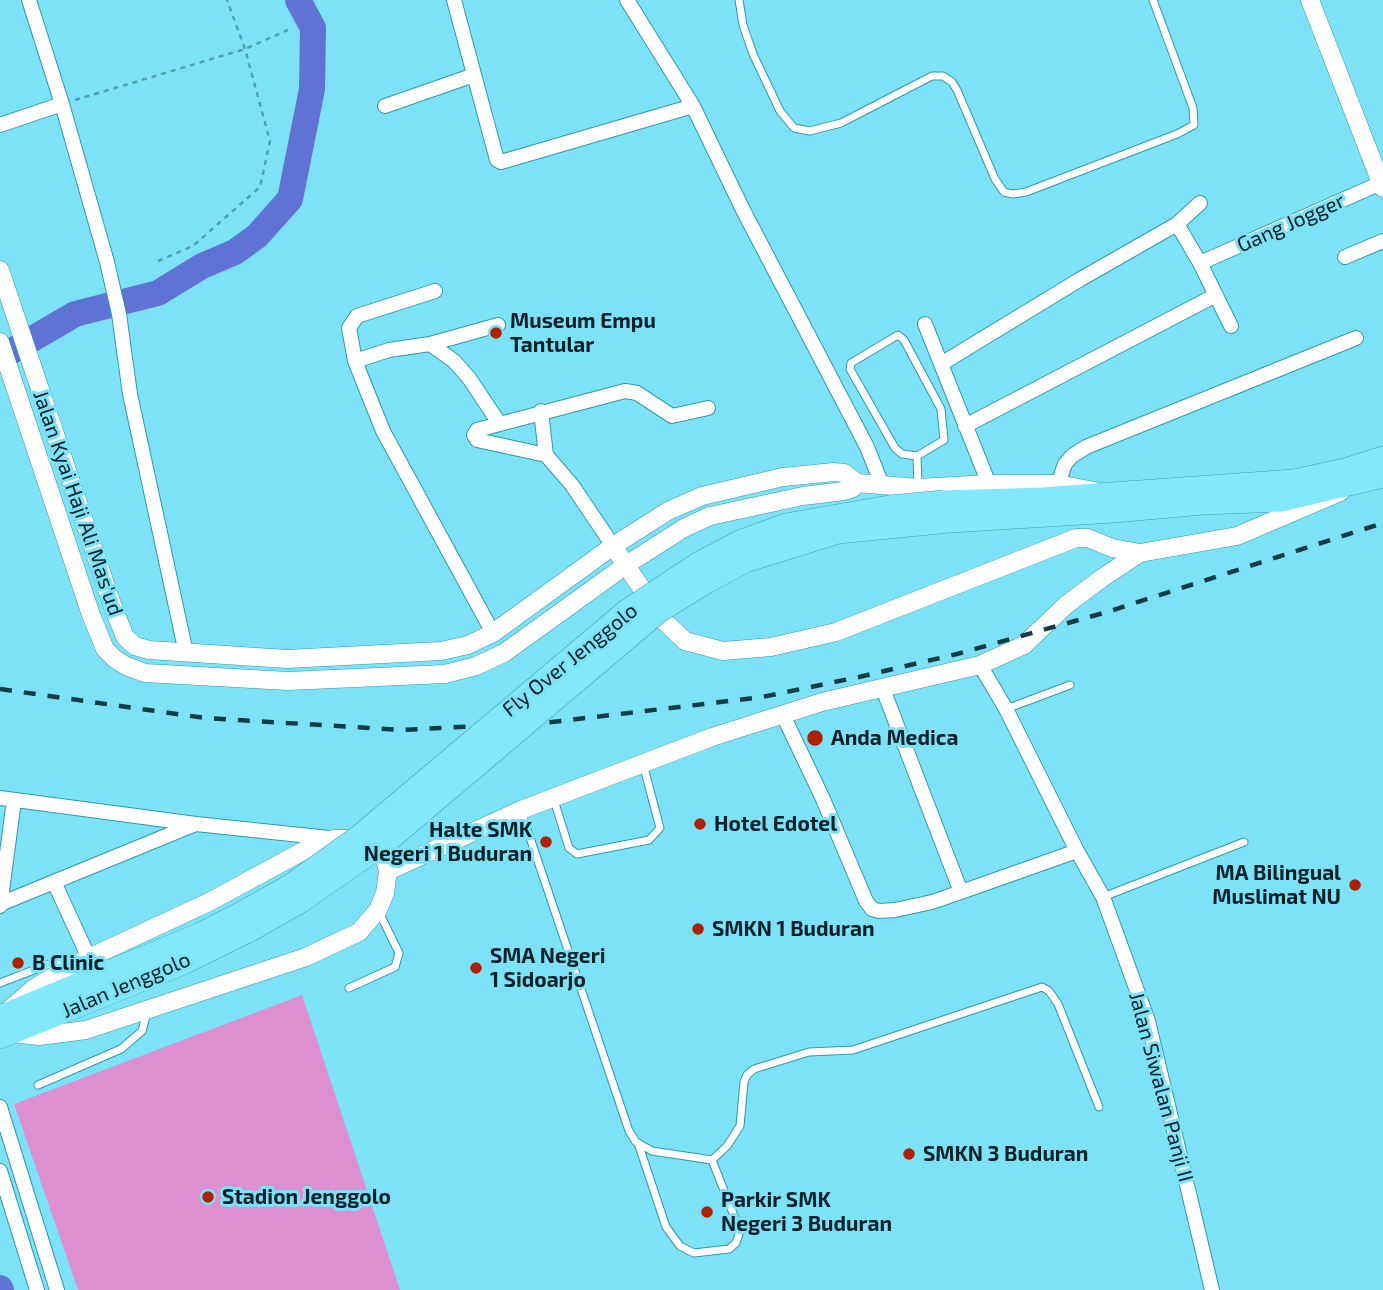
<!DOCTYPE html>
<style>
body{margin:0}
canvas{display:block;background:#7de2f7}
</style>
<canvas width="1383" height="1290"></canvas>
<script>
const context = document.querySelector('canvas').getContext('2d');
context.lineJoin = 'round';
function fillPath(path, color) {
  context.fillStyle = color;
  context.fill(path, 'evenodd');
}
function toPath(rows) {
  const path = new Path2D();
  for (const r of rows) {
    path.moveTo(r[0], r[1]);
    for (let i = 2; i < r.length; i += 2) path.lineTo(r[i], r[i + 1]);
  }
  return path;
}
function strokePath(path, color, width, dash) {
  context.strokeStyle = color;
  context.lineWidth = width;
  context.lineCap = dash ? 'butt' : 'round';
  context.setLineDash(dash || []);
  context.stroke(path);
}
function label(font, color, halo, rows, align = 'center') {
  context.font = font + ' "Exo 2",sans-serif';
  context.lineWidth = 6;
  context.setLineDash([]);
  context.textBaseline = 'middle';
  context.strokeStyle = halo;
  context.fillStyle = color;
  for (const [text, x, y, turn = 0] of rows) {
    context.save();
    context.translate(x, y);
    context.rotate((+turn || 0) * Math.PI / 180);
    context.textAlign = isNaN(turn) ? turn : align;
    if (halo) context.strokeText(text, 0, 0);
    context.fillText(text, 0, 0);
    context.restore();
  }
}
const green = toPath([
 [302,995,400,1290,78,1290,14,1104]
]);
const river = toPath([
 [0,358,75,314,158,293,202,266,235,252,257,236,290,199,312,89,313,28,298,0],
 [0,1288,1,1290]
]);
const path = toPath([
 [75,100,245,49,288,30],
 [158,261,193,246,260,187,270,141,245,49,227,0]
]);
const service = toPath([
 [739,0,743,25,753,54,780,111,794,128,810,131,841,123,932,76,943,76,952,82,957,90,995,179,1004,192,1013,194,1026,192,1177,134,1194,125,1193,108,1153,0],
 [917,456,944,440,941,409,904,340,898,335,851,363,850,369,895,448,902,454,917,456,918,487],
 [1006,709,1070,685],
 [554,800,569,848,577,854,649,840,660,828,643,764],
 [521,811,629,1131,636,1142,652,1151,712,1160],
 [1103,897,1244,842],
 [0,983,52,963,59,962,67,968],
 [349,988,395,967,399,953,379,912],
 [38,1085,121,1049,142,1031,147,1012],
 [638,1143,666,1227,680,1246,694,1253,729,1249,736,1243,740,1231,712,1160],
 [712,1160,727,1146,740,1126,744,1082,747,1075,754,1069,809,1052,853,1050,1042,987,1049,991,1058,1004,1099,1107]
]);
const minor = toPath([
 [29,0,62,104,107,262,119,314,130,394,186,653],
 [454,0,497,160,501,162,693,106],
 [627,0,693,106,743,210,867,447,882,485],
 [385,106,474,75],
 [0,125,62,104],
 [1177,224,1200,263,1231,326],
 [1345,257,1383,241],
 [1200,263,1381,183],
 [925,324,989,484],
 [430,344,454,361,469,378,499,423],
 [355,361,349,328,357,316,435,291],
 [941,364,1079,280,1177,224,1200,203],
 [541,411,546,455],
 [965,426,1216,295],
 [1058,484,1065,464,1072,456,1086,447,1356,338],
 [613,546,572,485,546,455,477,440,474,435,477,430,625,391,637,393,672,416,708,408],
 [493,633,383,431,355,361,389,350,430,344,498,325],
 [980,665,1006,709,1077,851,1103,897,1148,1021,1212,1290],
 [782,713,823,799,866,901,872,909,879,911,895,910,932,902,961,892,883,689],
 [0,798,196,824,329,838],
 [54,882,89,958],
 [961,892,1077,851],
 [0,904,193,825],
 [0,906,14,800],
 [0,1107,57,1290],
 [0,1171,37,1290]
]);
const tertiary = toPath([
 [1310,0,1383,188],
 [0,270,113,607,125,637,135,646,149,650,287,659,441,651,468,645,493,633,613,546,668,511,702,496,783,477,834,472,844,473,857,483],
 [0,342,91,615,105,649,115,659,126,666,145,673,288,681,445,674,476,666,504,653,626,565,684,528,710,516,803,496,844,491,853,488,857,483,918,488,989,484,1058,484,1094,491],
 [619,555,663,620,685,641,723,651,771,647,836,632,1076,538,1088,538,1112,548,1140,553,1237,536,1340,492],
 [388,871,521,810,712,737,822,702,980,665,1024,645,1066,605,1102,578,1140,553],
 [11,1008,33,989,67,968,209,902,316,844,334,839,351,839,376,845,382,851,388,871,385,893,378,910,359,932,306,957,86,1030,39,1036,13,1033]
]);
const trunk = toPath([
 [943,502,1042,499,1294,481,1345,470,1383,458],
 [949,521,1114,511,1202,503,1281,500,1383,476],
 [0,1017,201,934,242,913],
 [0,1037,183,963,250,930]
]);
const rail = toPath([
 [0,689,205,718,403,730,552,722,679,707,762,697,859,677,957,654,1107,612,1383,523]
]);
const trunkBridge = toPath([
 [242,913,290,886,360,836,627,611,698,564,742,541,786,525,889,507,943,502],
 [250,930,301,901,387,841,659,611,706,582,745,561,838,532,949,521]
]);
const markers = [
 [496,333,7,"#ae2100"],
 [815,738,9,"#ae2100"],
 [700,824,7,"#ae2100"],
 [546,842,7,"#ae2100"],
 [1355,885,7,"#ae2100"],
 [698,929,7,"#ae2100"],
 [18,963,7,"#ae2100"],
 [476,968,7,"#ae2100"],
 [909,1154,7,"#ae2100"],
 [208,1197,7,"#ae2100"],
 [707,1212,7,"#ae2100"]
];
const streetNames = [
 ["Gang Jogger",1291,223,-24],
 ["Jalan Kyai Haji Ali Mas'ud",78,503,71],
 ["Fly Over Jenggolo",570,660,-39],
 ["Jalan Jenggolo",126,985,-23],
 ["Jalan Siwalan Panji II",1161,1087,75]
];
const poiNames = [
 ["Museum Empu",510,321],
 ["Tantular",510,345],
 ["Anda Medica",831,738],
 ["Hotel Edotel",714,824],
 ["Halte SMK",532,830,"right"],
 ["Negeri 1 Buduran",532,854,"right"],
 ["MA Bilingual",1341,873,"right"],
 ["Muslimat NU",1341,897,"right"],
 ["SMKN 1 Buduran",712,929],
 ["SMA Negeri",490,956],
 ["1 Sidoarjo",490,980],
 ["B Clinic",32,963],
 ["SMKN 3 Buduran",923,1154],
 ["Stadion Jenggolo",222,1197],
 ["Parkir SMK",721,1200],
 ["Negeri 3 Buduran",721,1224]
];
fillPath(green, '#dc90cf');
strokePath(river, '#6073d4', 26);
strokePath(service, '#2d9aae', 9);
strokePath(minor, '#2d9aae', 16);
strokePath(tertiary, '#2d9aae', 19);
strokePath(trunk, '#439eb1', 24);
strokePath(path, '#529faf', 2.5, [5, 5]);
strokePath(service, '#fff', 7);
strokePath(minor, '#fff', 14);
strokePath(tertiary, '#fff', 18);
strokePath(trunk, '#84e8fc', 23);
strokePath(rail, '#133d46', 4.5, [12, 12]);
strokePath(trunkBridge, '#439eb1', 24, []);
strokePath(trunkBridge, '#84e8fc', 23);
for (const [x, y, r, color] of markers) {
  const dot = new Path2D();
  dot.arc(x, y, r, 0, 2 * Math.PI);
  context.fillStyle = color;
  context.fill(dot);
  strokePath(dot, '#7de2f7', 2.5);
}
label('21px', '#012128', '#7de2f7', streetNames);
label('bold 21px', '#012128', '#7de2f7', poiNames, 'left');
</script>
